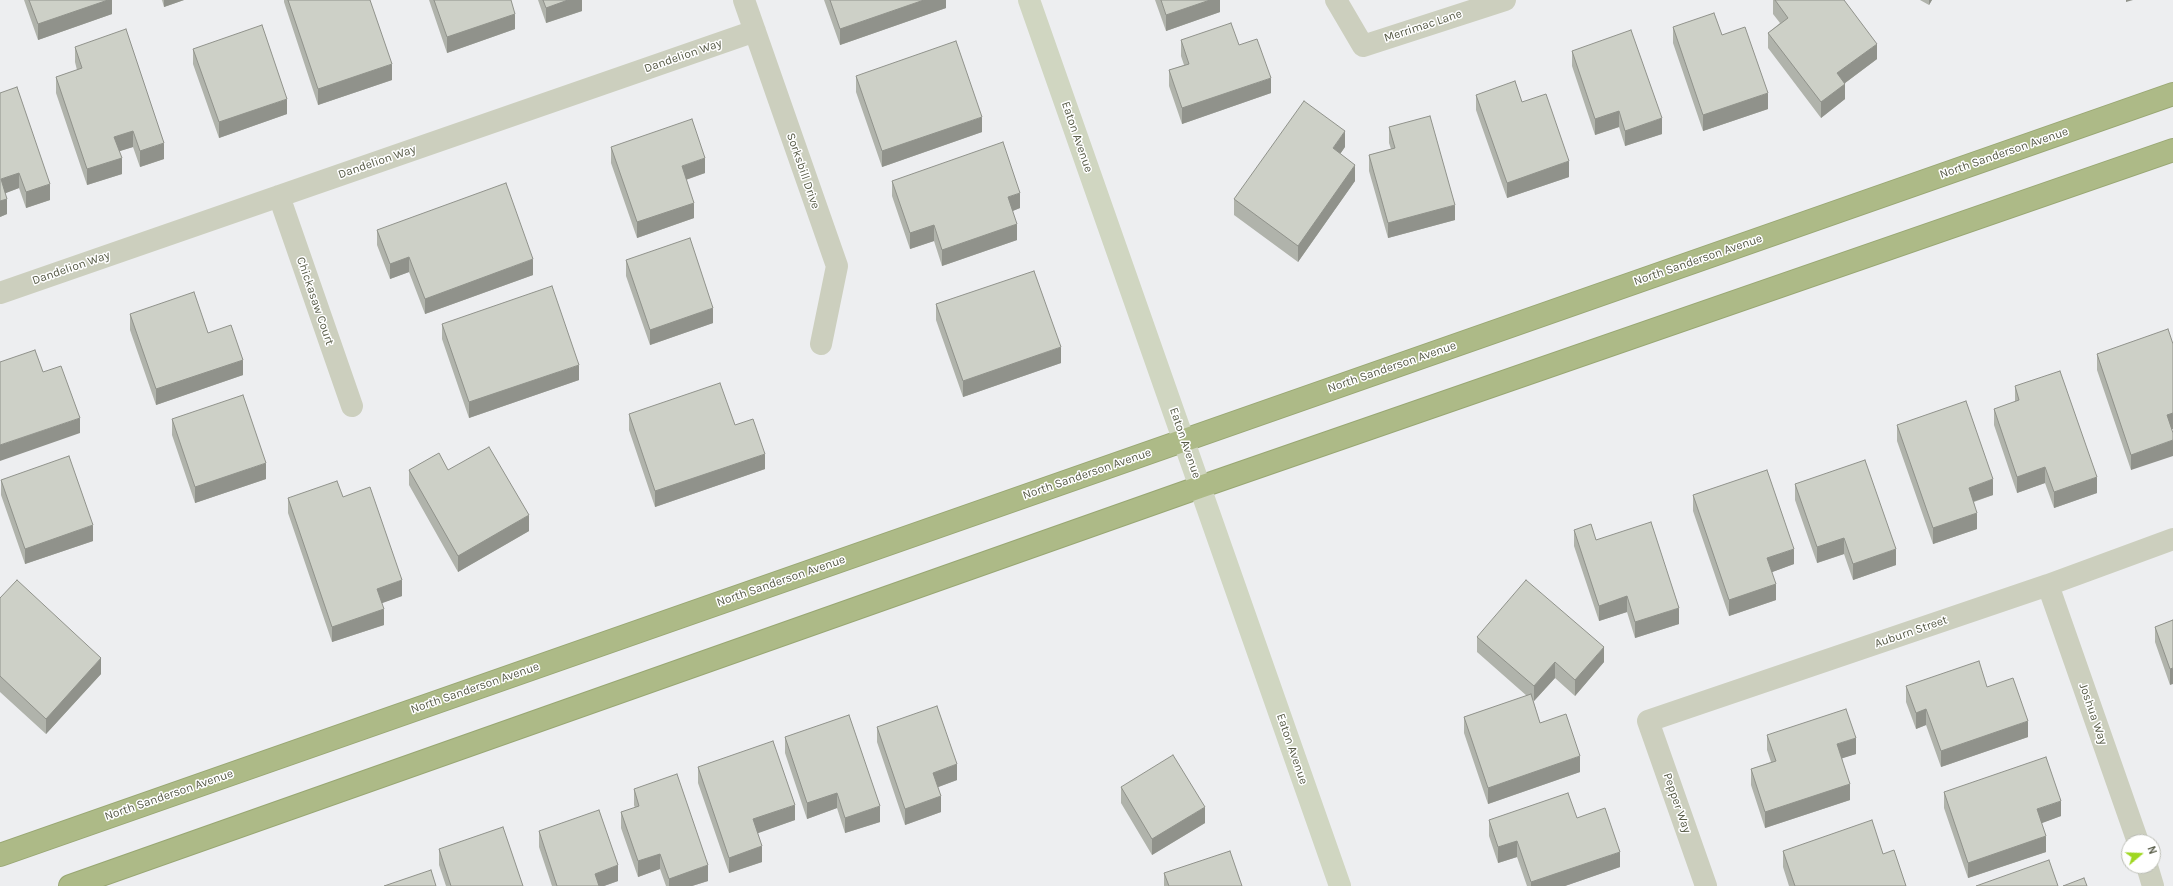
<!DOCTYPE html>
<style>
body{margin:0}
#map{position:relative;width:2173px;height:886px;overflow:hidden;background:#edeef0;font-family:Karla,sans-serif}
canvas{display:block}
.north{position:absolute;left:2121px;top:834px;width:40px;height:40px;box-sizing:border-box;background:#fff;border:1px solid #bbbdb5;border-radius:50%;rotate:71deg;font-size:11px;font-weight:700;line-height:16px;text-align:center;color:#565a46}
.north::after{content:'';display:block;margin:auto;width:14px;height:18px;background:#9fd721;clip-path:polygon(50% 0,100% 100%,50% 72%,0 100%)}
</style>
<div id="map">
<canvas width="2173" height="886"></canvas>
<div class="north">N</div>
</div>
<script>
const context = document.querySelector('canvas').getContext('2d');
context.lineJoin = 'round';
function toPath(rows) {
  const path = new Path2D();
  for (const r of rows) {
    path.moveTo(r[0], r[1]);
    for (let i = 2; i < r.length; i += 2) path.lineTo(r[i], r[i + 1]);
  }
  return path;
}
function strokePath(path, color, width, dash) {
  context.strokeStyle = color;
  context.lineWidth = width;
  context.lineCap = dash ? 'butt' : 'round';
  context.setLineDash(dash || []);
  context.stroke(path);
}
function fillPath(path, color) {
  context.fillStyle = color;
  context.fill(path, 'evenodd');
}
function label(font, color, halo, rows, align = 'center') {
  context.font = font + ' Karla,sans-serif';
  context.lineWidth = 3;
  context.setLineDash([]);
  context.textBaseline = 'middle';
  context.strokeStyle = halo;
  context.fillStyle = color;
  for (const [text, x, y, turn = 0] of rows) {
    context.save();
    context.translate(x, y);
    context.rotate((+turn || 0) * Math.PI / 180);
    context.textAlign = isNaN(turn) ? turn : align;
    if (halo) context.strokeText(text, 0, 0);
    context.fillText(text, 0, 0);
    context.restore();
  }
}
const street = toPath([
 [744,0,837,266,821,344],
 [1336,0,1363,46,1505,0],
 [279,196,352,406],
 [0,293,755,31],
 [2048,585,2138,842],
 [2147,866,2153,886],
 [1706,886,1648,721,2048,585,2173,539]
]);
const secondary = toPath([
 [1029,0,1340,886]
]);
const highway = toPath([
 [0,855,2173,94],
 [70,886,1200,487,2173,150]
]);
const wall = toPath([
 [24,0,112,0,112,14,38,40],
 [162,0,184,0,164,7],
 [284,0,370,0,392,80,318,105,284,2],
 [429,0,511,0,515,29,447,53],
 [538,0,582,0,582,11,546,23],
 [824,0,946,0,946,8,840,45],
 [1155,0,1220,0,1220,12,1166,31],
 [1773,0,1844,0,1877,59,1845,83,1845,99,1821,118,1768,48,1768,33,1780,23,1773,14],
 [1920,0,1932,0,1929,5],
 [1673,27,1722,35,1768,109,1703,131,1673,43],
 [1181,40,1271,93,1182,124,1169,86,1169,70,1184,65,1181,56],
 [75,47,164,159,140,167,133,147,119,151,122,174,87,185,56,93,56,77,77,70,75,62],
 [193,49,287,114,219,138,193,64],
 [1572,51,1662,134,1625,146,1619,127,1595,135,1572,66],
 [856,76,982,132,882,167,856,92],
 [17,87,50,200,26,208,19,188,5,193,7,214,0,217],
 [1476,95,1522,102,1569,177,1507,198,1476,110],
 [1389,127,1455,220,1388,238,1369,171,1369,155,1391,149,1389,143],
 [611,147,705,173,686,180,694,218,637,238,611,163],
 [1345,147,1340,154,1355,181,1298,262,1234,215,1234,199],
 [892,181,1020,208,1012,211,1017,240,942,266,934,241,910,249,892,196],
 [377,230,533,275,425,314,409,272,390,279,377,245],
 [626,260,713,323,650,345,626,276],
 [936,304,1061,363,963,397,936,320],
 [130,314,208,333,243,375,156,405,130,330],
 [442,324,579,380,469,418,442,339],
 [2173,344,2173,429,2172,429,2131,470,2097,370,2097,354],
 [2015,386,2097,493,2054,508,2045,483,2017,493,1994,425,1994,409,2015,402],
 [629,414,735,425,765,469,655,507,629,430],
 [172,419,266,479,195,503,172,435],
 [1897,425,1993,495,1974,502,1977,529,1933,544,1897,441],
 [409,470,448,470,529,531,458,572,409,485],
 [1,480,93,541,25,564,1,495],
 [1795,484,1896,565,1853,580,1844,554,1817,563,1795,500],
 [1693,495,1794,564,1772,572,1776,600,1729,616,1693,511],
 [343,497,402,596,381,603,384,625,332,642,288,513,288,498],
 [1574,530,1596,540,1679,624,1635,638,1627,612,1599,621,1574,546],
 [0,598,101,674,46,734,0,692],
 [2173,620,2170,685,2155,642,2155,627],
 [1477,637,1604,662,1575,696,1555,678,1534,701,1533,700,1540,723,1580,772,1488,804,1464,733,1464,717,1527,696,1477,652],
 [1906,686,1987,687,2028,737,1941,767,1926,725,1916,729,1906,702],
 [877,727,957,780,938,787,941,812,905,825,877,742],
 [1767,735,1856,754,1842,758,1850,800,1765,828,1751,785,1751,769,1771,762,1767,750],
 [785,737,880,822,845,833,837,808,807,819,785,753],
 [698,767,795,820,757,833,762,862,729,873,698,783],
 [1121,787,1205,823,1152,855,1121,803],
 [634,789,708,881,692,886,666,886,660,869,638,877,621,828,621,812,635,808,634,805],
 [1944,792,2061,816,2041,823,2046,852,1968,878,1944,808],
 [1577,818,1620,867,1565,886,1527,886,1517,857,1498,863,1489,836,1489,820],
 [539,831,618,881,604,886,552,886,539,847],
 [439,849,523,886,446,886,439,865],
 [1783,851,1883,854,1906,886,1789,886,1783,867],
 [1164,873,1242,886,1164,886]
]);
const shadedWall = toPath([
 [108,0,112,0,112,14,38,40,38,24],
 [164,0,184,0,164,7],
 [568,0,582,0,582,11,546,23,546,8],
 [924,0,946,0,946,8,840,45,840,29],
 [1210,0,1220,0,1220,12,1166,31,1166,15],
 [1929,0,1932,0,1929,5],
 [2126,0,2133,0,2126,2],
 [515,14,515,29,447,53,447,37],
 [1877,44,1877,59,1837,89,1837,73],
 [392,64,392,80,318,105,318,89],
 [1271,78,1271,93,1182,124,1182,108],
 [1845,84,1845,99,1821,118,1821,102],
 [1768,93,1768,109,1703,131,1703,115],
 [287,99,287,114,219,138,219,122],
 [1619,111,1619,127,1595,135,1595,119],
 [982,117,982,132,882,167,882,151],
 [1662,118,1662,134,1625,146,1625,131],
 [133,131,133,147,114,153,114,137],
 [1345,131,1345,147,1333,164,1333,148],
 [164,143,164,159,140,167,140,151],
 [122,158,122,174,87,185,87,169],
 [705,158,705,173,682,181,682,166],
 [1569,161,1569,177,1507,198,1507,183],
 [1355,165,1355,181,1298,262,1298,246],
 [19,173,19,188,1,195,1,179],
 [50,184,50,200,26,208,26,192],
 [1020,193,1020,208,1008,213,1008,197],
 [7,199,7,214,0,217,0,201],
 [694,203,694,218,637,238,637,222],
 [1455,205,1455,220,1388,238,1388,223],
 [1017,224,1017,240,942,266,942,250],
 [934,225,934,241,910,249,910,233],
 [409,257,409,272,390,279,390,264],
 [533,259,533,275,425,314,425,299],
 [713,308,713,323,650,345,650,330],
 [1061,347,1061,363,963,397,963,381],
 [243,360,243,375,156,405,156,389],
 [579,365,579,380,469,418,469,402],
 [2173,413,2173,429,2167,431,2167,415],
 [80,418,80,433,0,461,0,445],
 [2173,440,2173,456,2131,470,2131,455],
 [765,454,765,469,655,507,655,491],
 [266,463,266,479,195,503,195,487],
 [2045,467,2045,483,2017,493,2017,477],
 [2097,477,2097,493,2054,508,2054,492],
 [1993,479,1993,495,1969,503,1969,488],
 [1977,513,1977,529,1933,544,1933,528],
 [529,515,529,531,458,572,458,556],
 [93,525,93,541,25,564,25,549],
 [1844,538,1844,554,1817,563,1817,547],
 [1794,549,1794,564,1767,574,1767,558],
 [1896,549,1896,565,1853,580,1853,564],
 [402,580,402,596,377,605,377,589],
 [1776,584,1776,600,1729,616,1729,600],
 [1627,596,1627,612,1599,621,1599,606],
 [1679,608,1679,624,1635,638,1635,622],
 [384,609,384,625,332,642,332,627],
 [1604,647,1604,662,1575,696,1575,680],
 [101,658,101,674,46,734,46,719],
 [1555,662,1555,678,1534,701,1534,686],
 [2173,668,2173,684,2170,685,2170,669],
 [1926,709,1926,725,1916,729,1916,713],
 [2028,721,2028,737,1941,767,1941,751],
 [1856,738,1856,754,1837,760,1837,744],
 [1580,756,1580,772,1488,804,1488,788],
 [957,764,957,780,933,789,933,773],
 [1850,784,1850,800,1765,828,1765,812],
 [837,793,837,808,807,819,807,803],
 [941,796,941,812,905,825,905,809],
 [2061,801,2061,816,2037,825,2037,809],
 [795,805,795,820,753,835,753,819],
 [880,806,880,822,845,833,845,818],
 [1205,807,1205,823,1152,855,1152,839],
 [2046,836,2046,852,1968,878,1968,863],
 [1517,841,1517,857,1498,863,1498,847],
 [762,846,762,862,729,873,729,858],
 [1620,852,1620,867,1565,886,1531,886,1531,882],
 [660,854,660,869,638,877,638,861],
 [618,865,618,881,604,886,595,886,595,874],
 [708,865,708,881,692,886,669,886,669,879]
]);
const building = toPath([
 [29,0,108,0,38,24,29,0],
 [288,0,370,0,392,64,318,89,288,0],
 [434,0,511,0,515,14,447,37,434,0],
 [543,0,568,0,546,8,543,0],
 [830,0,924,0,840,29,830,0],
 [1161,0,1210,0,1166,15,1161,0],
 [1775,0,1844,0,1877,44,1837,73,1845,84,1821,102,1768,33,1788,18,1775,0],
 [1714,13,1722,35,1745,27,1768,93,1703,115,1673,27,1714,13],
 [1231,23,1239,45,1257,39,1271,78,1182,108,1169,70,1189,64,1181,40,1231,23],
 [262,25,287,99,219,122,193,49,262,25],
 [126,29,164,143,140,151,133,131,114,137,122,158,87,169,56,77,82,68,75,47,126,29],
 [1631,30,1662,118,1625,131,1619,111,1595,119,1572,51,1631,30],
 [956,41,982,117,882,151,856,76,956,41],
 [1515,81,1522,102,1546,94,1569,161,1507,183,1476,95,1515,81],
 [17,87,50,184,26,192,19,173,1,179,7,199,0,201,0,93,17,87],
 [1304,101,1345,131,1333,148,1355,165,1298,246,1234,199,1304,101],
 [1430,116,1455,205,1388,223,1369,155,1395,148,1389,127,1430,116],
 [692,119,705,158,682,166,694,203,637,222,611,147,692,119],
 [1003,142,1020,193,1008,197,1017,224,942,250,934,225,910,233,892,181,1003,142],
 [506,183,533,259,425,299,409,257,390,264,377,230,506,183],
 [690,238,713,308,650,330,626,260,690,238],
 [1034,271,1061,347,963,381,936,304,1034,271],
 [552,286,579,365,469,402,442,324,552,286],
 [194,292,208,333,231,325,243,360,156,389,130,314,194,292],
 [2168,329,2173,344,2173,413,2167,415,2173,433,2173,440,2131,455,2097,354,2168,329],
 [35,350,43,372,61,366,80,418,0,445,0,362,35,350],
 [2060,371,2097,477,2054,492,2045,467,2017,477,1994,409,2019,400,2015,386,2060,371],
 [720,383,735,425,753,419,765,454,655,491,629,414,720,383],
 [243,395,266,463,195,487,172,419,243,395],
 [1966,401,1993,479,1969,488,1977,513,1933,528,1897,425,1966,401],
 [489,447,529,515,458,556,409,470,439,453,448,470,489,447],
 [69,456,93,525,25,549,1,480,69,456],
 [1865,460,1896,549,1853,564,1844,538,1817,547,1795,484,1865,460],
 [1767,470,1794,549,1767,558,1776,584,1729,600,1693,495,1767,470],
 [337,481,343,497,370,487,402,580,377,589,384,609,332,627,288,498,337,481],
 [1651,522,1679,608,1635,622,1627,596,1599,606,1574,530,1591,524,1596,540,1651,522],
 [17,580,101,658,46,719,0,676,0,598,17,580],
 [1526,580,1604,647,1575,680,1555,662,1534,686,1477,637,1526,580],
 [2173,620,2173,668,2170,669,2155,627,2173,620],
 [1979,661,1987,687,2013,678,2028,721,1941,751,1926,709,1916,713,1906,686,1979,661],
 [1531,694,1540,723,1566,714,1580,756,1488,788,1464,717,1531,694],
 [937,706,957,764,933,773,941,796,905,809,877,727,937,706],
 [1846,709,1856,738,1837,744,1850,784,1765,812,1751,769,1776,761,1767,735,1846,709],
 [849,715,880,806,845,818,837,793,807,803,785,737,849,715],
 [773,741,795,805,753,819,762,846,729,858,698,767,773,741],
 [1173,755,1205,807,1152,839,1121,787,1173,755],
 [2046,757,2061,801,2037,809,2046,836,1968,863,1944,792,2046,757],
 [677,774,708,865,669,879,660,854,638,861,621,812,639,806,634,789,677,774],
 [1568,793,1577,818,1605,808,1620,852,1531,882,1517,841,1498,847,1489,820,1568,793],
 [599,810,618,865,595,874,599,886,557,886,539,831,599,810],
 [1872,820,1883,854,1894,850,1906,886,1795,886,1783,851,1872,820],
 [503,827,523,886,451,886,439,849,503,827],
 [1230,851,1242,886,1169,886,1164,873,1230,851],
 [2049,860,2058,886,1976,886,2049,860],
 [431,870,436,886,384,886,431,870],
 [2084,878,2087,886,2063,886,2084,878]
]);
const streetNames = [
 ["Merrimac Lane",1423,26,-18],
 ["Dandelion Way",683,56,-19],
 ["Eaton Avenue",1077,137,71],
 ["North Sanderson Avenue",2004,153,-19],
 ["Dandelion Way",377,162,-19],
 ["Sorksbill Drive",803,171,71],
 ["North Sanderson Avenue",1698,260,-19],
 ["Dandelion Way",71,268,-19],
 ["Chickasaw Court",315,301,71],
 ["North Sanderson Avenue",1392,367,-19],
 ["Eaton Avenue",1185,443,71],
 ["North Sanderson Avenue",1087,474,-19],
 ["North Sanderson Avenue",781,581,-19],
 ["Auburn Street",1911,632,-19],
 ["North Sanderson Avenue",475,688,-19],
 ["Joshua Way",2093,714,71],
 ["Eaton Avenue",1292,749,71],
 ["North Sanderson Avenue",169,795,-19],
 ["Pepper Way",1677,803,71]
];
strokePath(highway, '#98a672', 24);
strokePath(street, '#cccfbe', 22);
strokePath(secondary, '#d0d6c1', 22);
strokePath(highway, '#adba87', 22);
fillPath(wall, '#b0b3ab');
fillPath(shadedWall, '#90928b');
fillPath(building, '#cdd0c7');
strokePath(building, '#90928b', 1);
label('12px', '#565a46', '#fff', streetNames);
</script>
